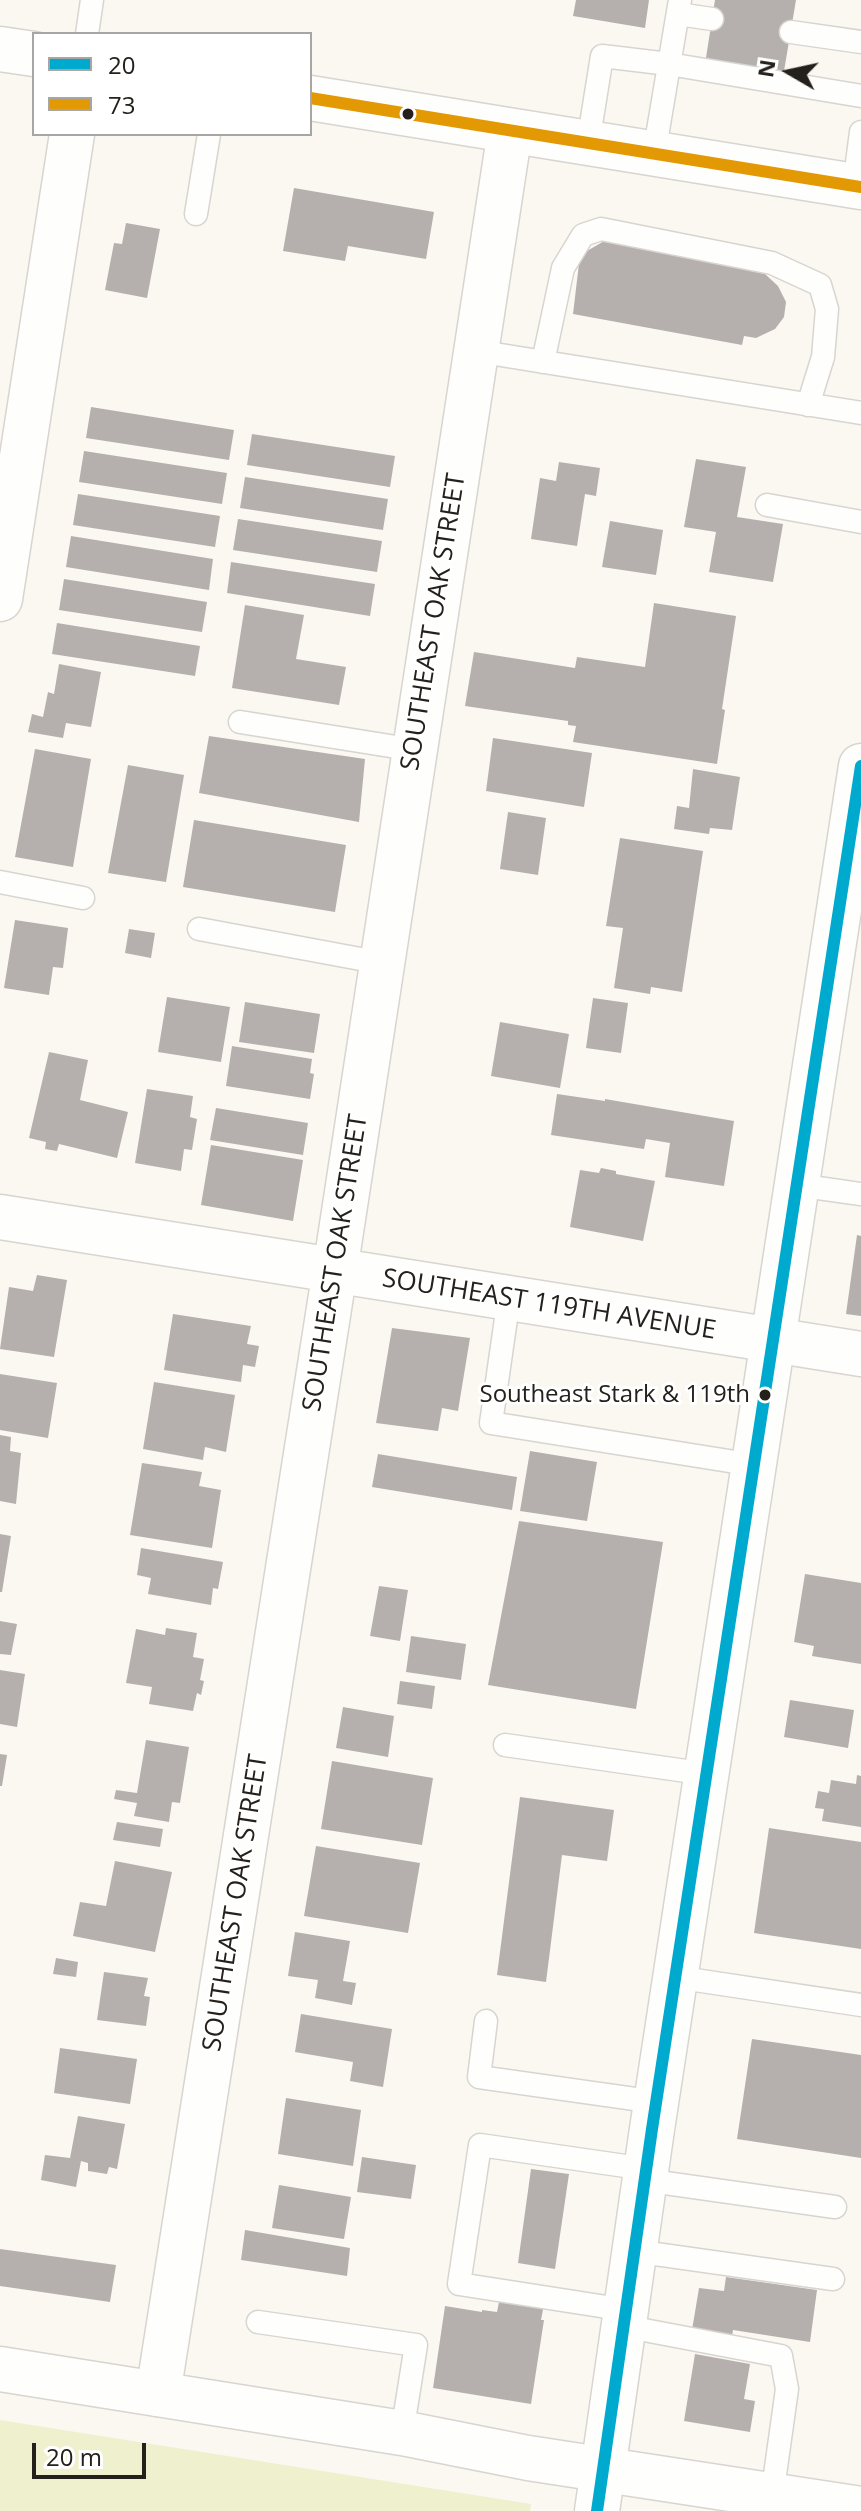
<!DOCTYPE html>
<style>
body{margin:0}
#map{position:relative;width:861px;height:2511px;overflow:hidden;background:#fbf8f2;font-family:"Open Sans",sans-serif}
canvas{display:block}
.legend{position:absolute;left:32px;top:32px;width:280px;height:104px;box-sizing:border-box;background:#fff;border:2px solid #a7a6a4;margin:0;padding:10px 14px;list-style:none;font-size:24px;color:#24211c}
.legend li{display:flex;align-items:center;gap:16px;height:40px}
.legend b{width:40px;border:2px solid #a7a6a4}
.north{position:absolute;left:749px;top:32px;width:80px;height:80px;-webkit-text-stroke:6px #fff;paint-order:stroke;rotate:279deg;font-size:22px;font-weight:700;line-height:32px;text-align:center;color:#24211c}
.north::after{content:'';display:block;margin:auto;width:28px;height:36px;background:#24211c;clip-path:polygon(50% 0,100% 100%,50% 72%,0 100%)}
.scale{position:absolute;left:32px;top:2443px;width:114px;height:36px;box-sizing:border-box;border:4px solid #24211c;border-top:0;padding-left:10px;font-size:24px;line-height:28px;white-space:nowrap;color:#24211c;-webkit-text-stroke:6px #fff;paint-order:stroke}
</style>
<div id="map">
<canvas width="861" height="2511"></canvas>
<ul class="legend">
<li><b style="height:10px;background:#00a9ce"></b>20</li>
<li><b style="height:10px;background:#e29903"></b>73</li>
</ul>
<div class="north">N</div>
<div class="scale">20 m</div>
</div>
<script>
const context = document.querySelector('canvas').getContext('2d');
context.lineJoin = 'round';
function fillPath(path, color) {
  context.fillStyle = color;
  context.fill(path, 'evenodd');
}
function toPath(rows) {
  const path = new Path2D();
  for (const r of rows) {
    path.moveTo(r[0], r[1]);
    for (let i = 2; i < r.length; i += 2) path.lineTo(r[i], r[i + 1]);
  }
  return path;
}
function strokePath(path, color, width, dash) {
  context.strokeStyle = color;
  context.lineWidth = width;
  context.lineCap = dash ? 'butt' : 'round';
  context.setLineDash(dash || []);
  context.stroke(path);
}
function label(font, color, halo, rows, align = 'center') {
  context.font = font + ' "Open Sans",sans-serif';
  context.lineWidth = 6;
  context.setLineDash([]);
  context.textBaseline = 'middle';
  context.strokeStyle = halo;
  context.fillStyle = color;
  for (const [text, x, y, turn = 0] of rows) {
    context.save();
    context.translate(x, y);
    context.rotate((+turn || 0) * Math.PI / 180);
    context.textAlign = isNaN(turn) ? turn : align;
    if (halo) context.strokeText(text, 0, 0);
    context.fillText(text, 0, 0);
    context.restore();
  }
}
const green = toPath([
 [0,2420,531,2504,530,2511,0,2511]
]);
const building = toPath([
 [576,0,649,0,645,28,573,16],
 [715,0,796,0,783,77,705,64],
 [294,188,434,212,426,259,348,246,345,261,283,251],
 [126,223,160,229,147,298,105,290,114,243,122,244],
 [606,240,765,274,778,286,786,302,784,317,775,329,756,338,744,336,742,345,573,314,580,255],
 [91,407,234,430,229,460,86,438],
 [252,434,395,456,390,487,247,465],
 [84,451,227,473,222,504,79,482],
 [696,459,746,467,737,517,783,524,773,582,709,572,716,532,684,527],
 [559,462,600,468,596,496,585,494,577,546,531,539,540,478,556,481],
 [245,477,388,499,383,530,240,508],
 [78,494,220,516,215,547,73,525],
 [238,519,382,541,377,572,233,550],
 [610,521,663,530,656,575,602,567],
 [71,536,213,559,209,590,66,567],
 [231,562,375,584,370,616,227,593],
 [64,579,207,602,202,632,59,610],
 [654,603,736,616,722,709,725,710,717,764,573,742,576,726,568,725,568,721,465,706,474,652,575,668,577,657,645,667],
 [245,605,304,615,296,659,346,667,339,705,232,688],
 [57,623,200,646,195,676,52,654],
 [59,664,101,672,91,727,66,723,63,738,28,732,32,714,43,717,48,692,54,694],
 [209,736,365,759,359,822,199,793],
 [493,738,592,753,584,807,486,791],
 [35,749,91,759,73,867,15,857],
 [128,765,184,775,166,882,108,873],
 [693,769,740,777,732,830,710,828,709,834,674,829,677,806,689,808],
 [508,812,546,818,538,875,500,869],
 [194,820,346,845,335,912,183,887],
 [620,838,703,851,682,992,651,987,650,994,614,988,623,928,606,926],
 [15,920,68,928,63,968,53,967,49,995,4,988],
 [129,929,155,933,151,958,125,953],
 [167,997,230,1007,221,1062,158,1052],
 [593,998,628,1003,621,1053,586,1048],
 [245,1002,320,1014,314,1053,239,1042],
 [500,1022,569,1034,560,1088,491,1076],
 [232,1046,312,1059,310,1073,314,1074,310,1099,226,1086],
 [49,1052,88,1060,80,1100,128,1112,117,1158,59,1144,57,1151,45,1149,46,1142,29,1138],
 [147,1089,193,1096,190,1117,197,1119,192,1150,184,1149,181,1171,135,1163],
 [557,1094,605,1101,605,1099,734,1121,724,1186,665,1177,670,1143,646,1139,644,1149,551,1135],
 [216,1108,308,1123,303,1155,210,1140],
 [211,1145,303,1160,293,1221,201,1205],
 [601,1168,616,1171,616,1174,655,1181,643,1241,570,1227,580,1170,599,1173],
 [857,1235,861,1236,861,1316,846,1314],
 [37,1275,67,1280,54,1357,0,1349,9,1287,33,1291],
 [173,1314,251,1326,247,1344,259,1346,255,1367,243,1365,241,1382,164,1370],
 [392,1328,470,1338,458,1411,442,1408,438,1431,376,1423],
 [0,1374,57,1383,48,1438,0,1430],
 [154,1382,235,1395,226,1452,205,1447,203,1460,143,1449],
 [0,1435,11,1437,10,1451,21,1453,16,1504,0,1501],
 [530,1451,597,1462,587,1521,520,1511],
 [378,1454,517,1477,512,1510,372,1487],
 [142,1463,202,1472,199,1486,221,1490,212,1548,130,1535],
 [519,1521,663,1542,636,1709,488,1685],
 [0,1534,11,1536,2,1592,0,1592],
 [141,1548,223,1562,218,1589,213,1588,211,1605,148,1594,151,1578,137,1575],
 [805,1574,861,1583,861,1664,812,1656,814,1646,794,1642],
 [379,1586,408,1590,400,1641,370,1636],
 [0,1621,17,1624,11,1655,0,1654],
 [166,1628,197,1633,193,1657,204,1659,200,1680,204,1681,201,1695,197,1693,193,1711,149,1704,152,1687,126,1683,136,1629,165,1635],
 [411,1636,466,1644,461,1680,406,1672],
 [0,1670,25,1674,17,1727,0,1724],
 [400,1681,435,1686,432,1709,397,1704],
 [790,1700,854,1710,848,1748,784,1737],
 [343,1707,394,1716,388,1757,336,1748],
 [146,1740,189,1747,180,1803,172,1802,169,1822,134,1816,137,1803,114,1799,116,1790,137,1793],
 [0,1754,7,1755,2,1786,0,1786],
 [332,1761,433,1778,422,1845,321,1829],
 [857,1775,861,1776,861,1827,822,1821,824,1809,815,1808,818,1791,829,1793,831,1780,856,1784],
 [520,1797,614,1810,607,1861,562,1855,546,1982,497,1975],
 [117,1822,163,1829,160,1847,113,1840],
 [769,1828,861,1842,861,1949,754,1933],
 [316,1846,420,1863,408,1933,304,1916],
 [115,1861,172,1872,155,1952,73,1936,80,1902,106,1906],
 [295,1932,350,1941,343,1981,356,1983,352,2005,315,1998,318,1980,288,1976],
 [56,1958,78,1962,76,1977,53,1974],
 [104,1972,148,1978,144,1996,150,1997,146,2026,97,2020],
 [301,2014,392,2029,383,2087,350,2081,353,2062,295,2052],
 [752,2039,861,2055,861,2158,737,2139],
 [60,2048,137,2059,130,2104,54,2093],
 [286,2098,361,2110,353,2166,278,2154],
 [78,2116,125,2124,117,2169,109,2167,107,2174,88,2171,88,2163,81,2161,76,2187,41,2180,45,2155,70,2158],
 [362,2157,416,2165,411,2199,357,2192],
 [531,2169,569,2174,555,2269,518,2263],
 [279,2185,351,2197,344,2239,272,2228],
 [245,2230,350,2248,347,2276,241,2260],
 [0,2249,116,2265,110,2302,0,2286],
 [726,2277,817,2290,810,2342,733,2330,732,2336,692,2330,699,2288,724,2291],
 [500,2297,544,2304,541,2320,544,2320,531,2404,433,2388,445,2306,482,2312,482,2310,497,2312],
 [695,2354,750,2364,744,2399,755,2401,750,2432,684,2421]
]);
const lane = toPath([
 [678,14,712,19],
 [791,32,861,42],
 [87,34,92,0],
 [588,143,602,56,669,64,861,96],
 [654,154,680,0],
 [854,186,861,132],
 [196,214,209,134],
 [476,351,861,413],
 [543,362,563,268,583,235,601,229,772,263,820,285,827,309,823,357,808,405],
 [767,505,861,522],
 [240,722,415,750],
 [0,882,83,898],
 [199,929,382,963],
 [797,1185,861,1194],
 [509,1298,491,1423,754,1465],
 [505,1745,707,1774],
 [675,1977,861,2005],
 [486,2021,479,2077,656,2102],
 [644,2180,835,2207],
 [634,2251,833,2279],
 [626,2310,459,2284,480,2145,646,2169],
 [258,2322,416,2345,402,2433],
 [623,2326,781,2356,787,2389,772,2496]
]);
const street = toPath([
 [0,599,72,134],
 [0,1217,861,1354],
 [158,2394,336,1264,510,131]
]);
const secondary = toPath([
 [0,2369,402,2433,528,2458,861,2509]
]);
const primary = toPath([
 [0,49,34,54],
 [310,98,861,187],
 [597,2511,652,2129,861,766]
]);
const bus1 = toPath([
 [597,2511,652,2129,861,766]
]);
const bus2 = toPath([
 [310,98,861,187]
]);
const markers = [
 [408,114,7,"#24211c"],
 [765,1395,7,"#24211c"]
];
const busNames = [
 ["Southeast Stark & 119th",750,1395]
];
const streetNames = [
 ["SOUTHEAST OAK STREET",434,622,-81],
 ["SOUTHEAST OAK STREET",336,1263,-81],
 ["SOUTHEAST 119TH AVENUE",549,1305,9],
 ["SOUTHEAST OAK STREET",236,1903,-81]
];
fillPath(green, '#eff0ce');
fillPath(building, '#b5b0ae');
strokePath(lane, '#d8d5d0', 25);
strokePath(street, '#d8d5d0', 47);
strokePath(secondary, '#d8d5d0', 47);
strokePath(primary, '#d8d5d0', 47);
strokePath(lane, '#fefefd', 22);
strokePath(street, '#fefefd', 44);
strokePath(secondary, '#fefefd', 44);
strokePath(primary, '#fefefd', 44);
strokePath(bus1, '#00a9ce', 12);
strokePath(bus2, '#e29903', 12);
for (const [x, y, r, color] of markers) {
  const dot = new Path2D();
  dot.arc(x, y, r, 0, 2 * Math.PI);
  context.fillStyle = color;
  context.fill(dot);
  strokePath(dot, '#fff', 3);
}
label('24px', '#24211c', '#fff', busNames, 'right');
label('26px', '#24211c', '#fff', streetNames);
</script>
